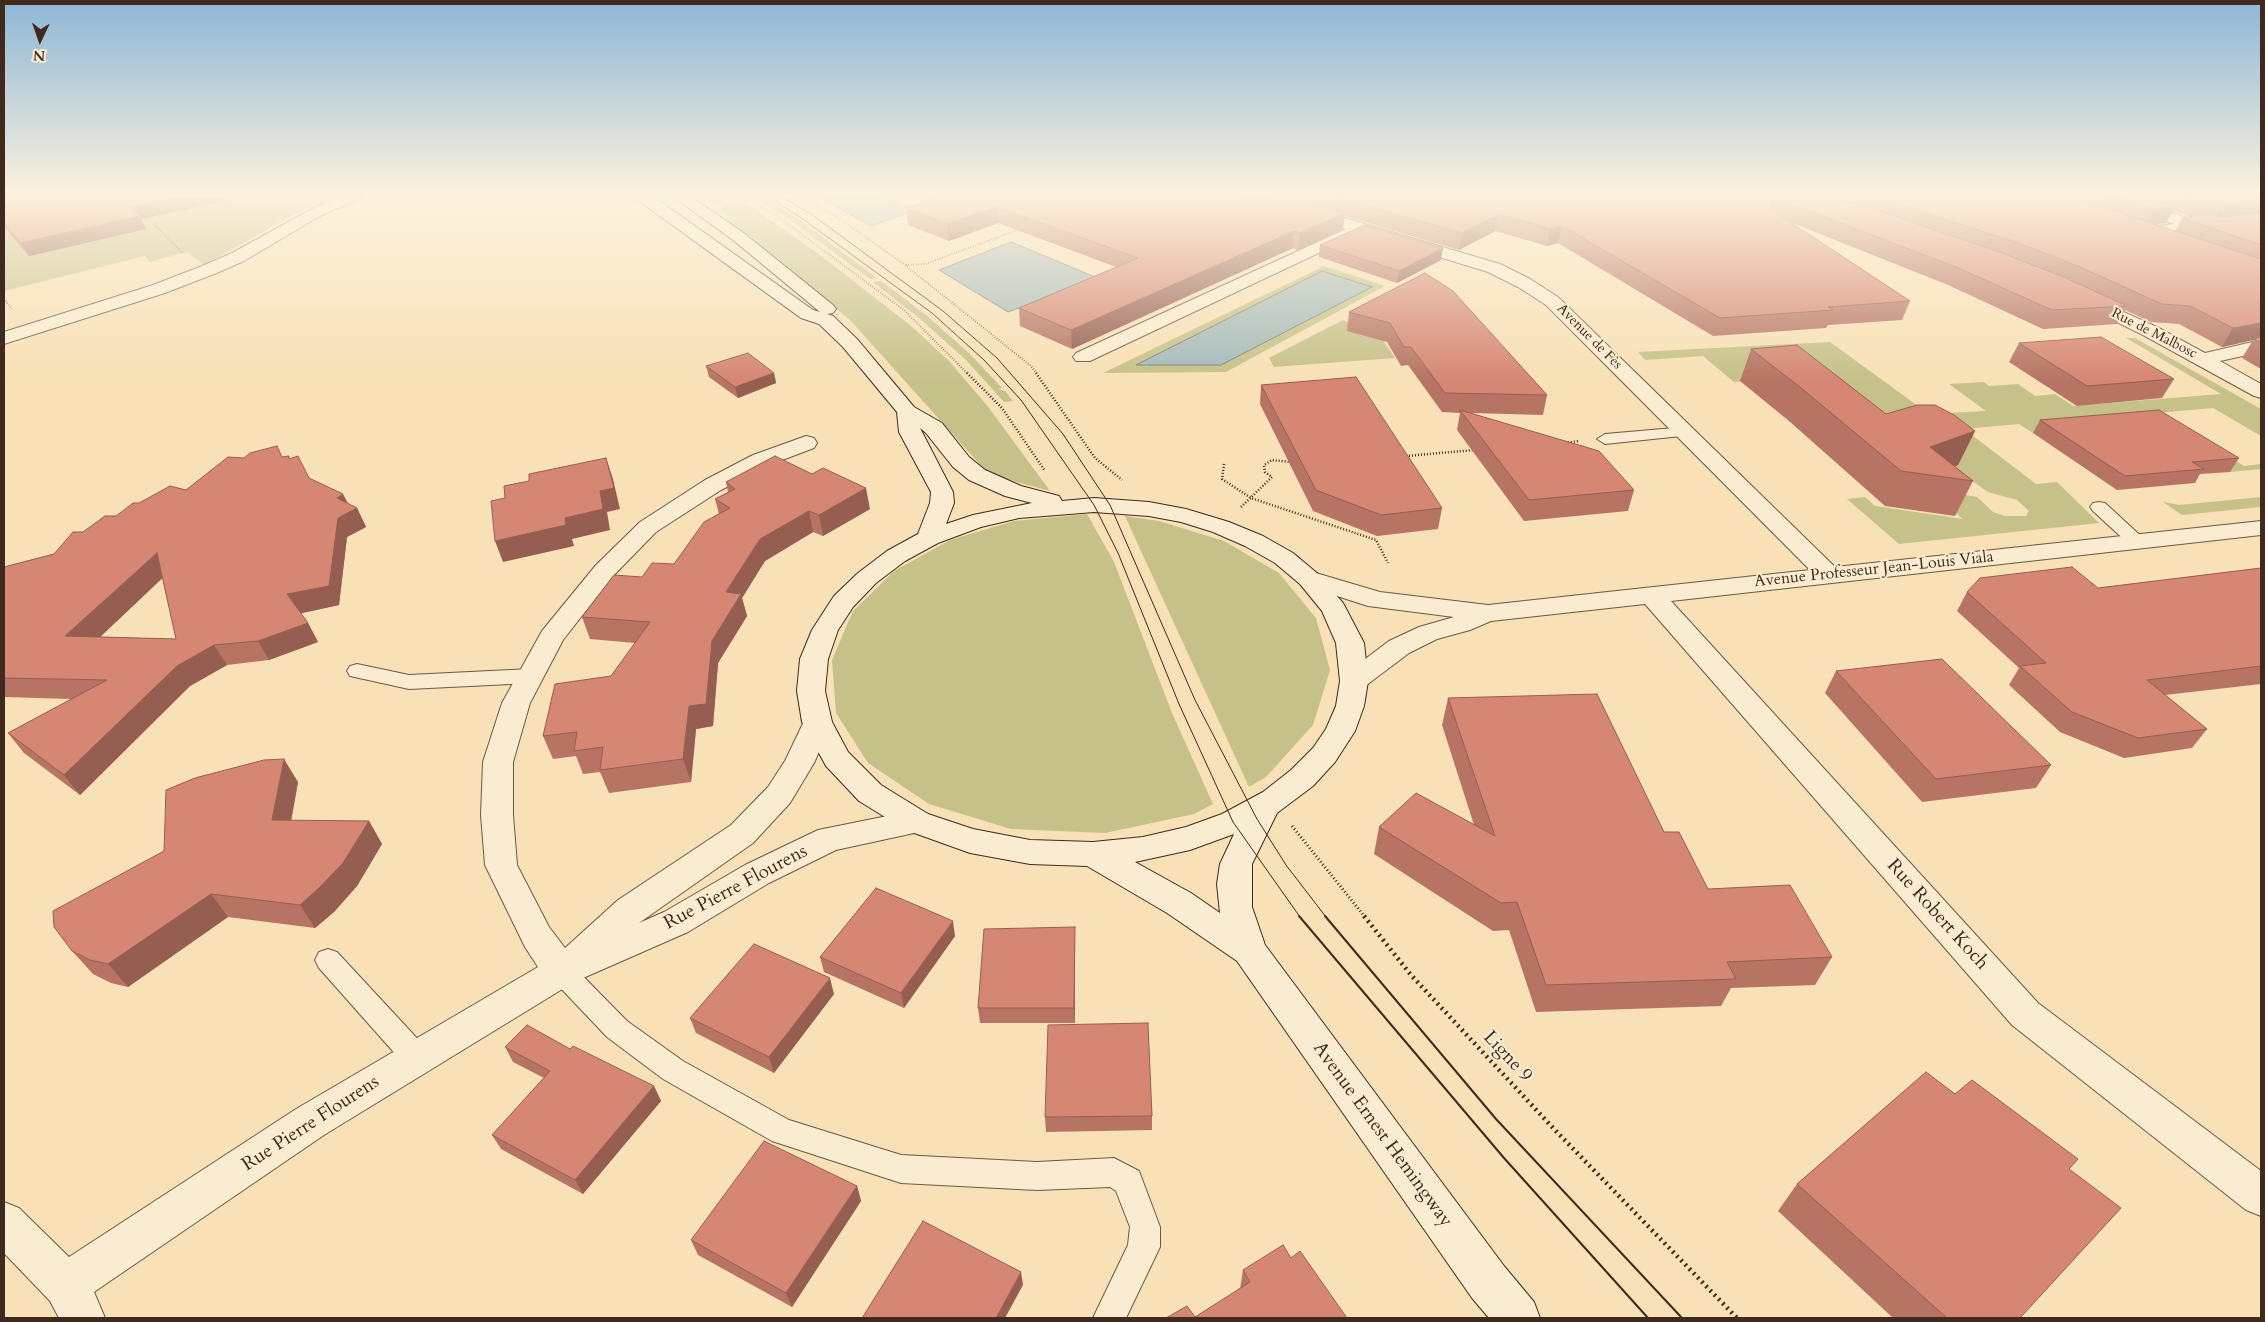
<!DOCTYPE html>
<meta charset="utf-8">
<style>
body{margin:0}
#map{position:relative;width:2265px;height:1322px;overflow:hidden;background:#f8e1b6;font-family:Cardo,serif}
canvas{display:block}
.frame{position:absolute;inset:0;border:5px solid #3f2a1d;pointer-events:none}
.north{position:absolute;left:15px;top:15px;width:50px;height:50px;-webkit-text-stroke:4px #faecd0;paint-order:stroke;rotate:183deg;font-size:14px;font-weight:700;line-height:20px;text-align:center;color:#3f2a1d}
.north::after{content:'';display:block;margin:auto;width:18px;height:22px;background:#3f2a1d;clip-path:polygon(50% 0,100% 100%,50% 72%,0 100%)}
</style>
<div id="map">
<canvas width="2265" height="1322"></canvas>
<div class="frame"></div>
<div class="north">N</div>
</div>
<script>
const context = document.querySelector('canvas').getContext('2d');
context.lineJoin = 'round';
function fillPath(path, color) {
  context.fillStyle = color;
  context.fill(path, 'evenodd');
}
function toPath(rows) {
  const path = new Path2D();
  for (const r of rows) {
    path.moveTo(r[0], r[1]);
    for (let i = 2; i < r.length; i += 2) path.lineTo(r[i], r[i + 1]);
  }
  return path;
}
function strokePath(path, color, width, dash) {
  context.strokeStyle = color;
  context.lineWidth = width;
  context.lineCap = dash ? 'butt' : 'round';
  context.setLineDash(dash || []);
  context.stroke(path);
}
function label(font, color, halo, rows, align = 'center') {
  context.font = font + ' Cardo,serif';
  context.lineWidth = 4;
  context.setLineDash([]);
  context.textBaseline = 'middle';
  context.strokeStyle = halo;
  context.fillStyle = color;
  for (const [text, x, y, turn = 0] of rows) {
    context.save();
    context.translate(x, y);
    context.rotate((+turn || 0) * Math.PI / 180);
    context.textAlign = isNaN(turn) ? turn : align;
    if (halo) context.strokeText(text, 0, 0);
    context.fillText(text, 0, 0);
    context.restore();
  }
}
const green = toPath([
 [4,196,338,196,297,213,204,265,187,252,150,262,145,256,4,291],
 [706,196,732,196,748,205,816,252,910,325,950,362,989,408,1050,491,998,477,985,470,850,320,724,218,729,217,720,209,724,208,719,204,714,205,705,199],
 [763,197,796,217,877,278,870,279,789,219,758,199],
 [1324,266,1385,286,1226,372,1103,373],
 [881,281,926,315,969,353,1002,388,998,389,1005,391,1013,401,1004,402,966,360,919,318,873,282],
 [1343,320,1382,339,1395,358,1274,367,1269,358],
 [2126,338,2135,338,2261,409,2261,436,2213,408,2157,413,2244,466,2261,464,2261,469,2230,472,2151,423,2033,433,2019,424,1964,429,2036,484,2057,482,2099,523,1899,544,1847,499,1865,497,1875,506,1963,519,1927,491,1942,491,1977,497,1993,512,2005,516,2026,516,2029,511,2017,500,1988,492,1952,467,1785,378,1734,382,1703,356,1645,360,1638,352,1830,342,1929,414,1986,411,1949,384,1984,382,1989,386,2018,384,2035,396,2055,394,2073,406,2221,394],
 [2261,497,2261,507,2182,515,2163,502,2179,505],
 [1087,514,1114,562,1172,713,1213,804,1194,814,1105,833,1011,829,929,804,868,763,836,713,832,660,853,611,894,571,950,540,1014,521],
 [1125,516,1159,521,1224,541,1279,573,1316,618,1330,670,1313,725,1266,777,1249,787]
]);
const water = toPath([
 [817,196,879,196,916,210,871,226,817,196],
 [1011,242,1100,279,1008,312,939,270,1011,242],
 [1322,271,1372,287,1221,365,1136,365,1322,271]
]);
const pathFar3 = toPath([
 [741,196,773,213,904,310,968,374],
 [801,196,840,219,905,265,1031,366,1037,374],
 [737,204,749,200],
 [157,222,153,223,183,253],
 [906,265,925,264,1020,229],
 [4,299,12,309]
]);
const pathFar2 = toPath([
 [967,373,1002,408,1045,471],
 [1036,373,1095,458,1122,480],
 [1565,443,1579,441],
 [1406,456,1474,450],
 [1224,464,1222,479,1251,498,1376,540,1388,563],
 [1241,507,1272,477,1265,472,1264,465,1272,460,1291,462]
]);
const pathFar1 = toPath([
 [1292,826,1365,917]
]);
const path = toPath([
 [1364,916,1411,975,1554,1129,1737,1318]
]);
const service = toPath([
 [1686,427,1691,429,1694,432,1691,435,1605,444,1597,439,1605,434,1686,427],
 [2099,502,2105,503,2143,538,2146,542,2143,546,2131,546,2093,511,2090,507,2093,503,2099,502],
 [357,664,409,675,531,669,538,671,541,676,538,681,531,683,409,689,350,676,347,671,350,666,357,664],
 [328,949,337,952,426,1048,430,1057,426,1066,416,1069,406,1066,319,968,315,960,319,952,328,949],
 [561,960,570,963,627,1021,683,1061,789,1120,901,1155,1037,1162,1114,1158,1139,1171,1160,1227,1160,1247,1126,1318,1093,1318,1128,1245,1130,1227,1116,1191,1110,1187,1037,1190,901,1183,772,1141,663,1079,607,1037,552,979,548,971,552,963,561,960]
]);
const minor = toPath([
 [342,196,362,196,359,199,320,216,244,261,219,272,165,293,4,344,4,332,153,285,207,264,232,253,310,210,342,196],
 [1247,196,1270,196,1500,264,1530,279,1558,297,1835,567,2261,521,2261,535,1671,601,2038,1003,2261,1171,2261,1216,2246,1210,2012,1025,1645,604,1491,621,1470,630,1437,639,1409,653,1364,687,1354,690,1344,687,1340,681,1344,675,1389,641,1419,627,1454,617,1368,606,1300,584,1296,579,1300,574,1309,571,1380,592,1488,605,1810,570,1546,305,1518,287,1488,272,1361,233,1090,361,1076,361,1073,357,1076,353,1346,229,1250,199,1247,196],
 [2104,196,2124,196,2201,223,2203,226,2195,231,2143,237,2137,235,2135,232,2137,229,2174,224,2106,199,2104,196],
 [2088,296,2157,327,2205,353,2261,340,2261,352,2220,361,2261,384,2261,398,2254,396,2143,335,2082,305,2079,301,2082,297,2088,296],
 [806,436,814,438,817,443,814,448,769,465,721,490,656,532,614,575,563,640,530,703,513,762,513,815,517,865,549,927,565,948,618,900,731,825,768,787,785,761,807,715,817,712,827,715,832,722,814,763,790,803,753,843,639,923,664,912,745,865,818,830,917,810,928,814,933,822,928,830,836,850,769,883,688,932,574,982,324,1135,94,1292,105,1318,59,1318,50,1301,4,1253,4,1202,19,1208,69,1257,296,1109,538,967,525,947,485,865,481,815,483,762,502,703,542,631,596,565,640,522,705,480,753,455,806,436]
]);
const secondary = toPath([
 [632,196,650,196,664,204,813,310,820,312,733,240,672,196,690,196,745,234,833,305,836,309,833,313,827,314,833,316,857,339,914,407,942,423,969,457,985,470,1021,486,1059,496,1062,501,1094,498,1149,502,1186,509,1229,522,1263,536,1293,553,1318,574,1343,603,1364,643,1368,681,1364,706,1355,731,1335,762,1313,786,1277,813,1252,864,1252,907,1265,945,1504,1266,1534,1302,1540,1318,1489,1318,1472,1298,1237,961,1167,913,1087,866,1030,864,970,853,906,830,859,801,826,766,802,722,797,691,800,659,812,630,834,596,858,573,887,551,918,534,930,503,931,492,899,432,897,412,843,347,819,324,801,318,632,196],
 [920,428,926,433,953,467,969,480,1005,496,1032,503,973,515,946,524,954,503,953,492,920,428],
 [1094,512,1149,516,1181,522,1213,532,1245,546,1275,563,1300,584,1322,611,1336,643,1340,681,1336,706,1326,729,1313,748,1291,770,1263,792,1222,814,1186,827,1143,837,1093,842,1030,840,973,829,928,814,881,785,848,752,832,722,825,691,828,659,838,630,853,607,876,583,905,561,938,543,981,527,1019,518,1094,512],
 [1234,834,1220,864,1217,884,1220,913,1191,893,1135,862,1190,850,1234,834]
]);
const tramFar1 = toPath([
 [766,196,800,217,932,313,984,360,1021,400,1094,505,1118,553,1179,704,1233,822,1300,917],
 [780,196,811,214,943,311,997,358,1063,434,1110,505,1195,700,1257,819,1286,865,1326,917]
]);
const tram = toPath([
 [1299,916,1504,1158,1648,1318],
 [1325,916,1496,1119,1682,1318]
]);
const wall = toPath([
 [4,196,229,196,231,200,141,219,146,229,29,256,4,227],
 [925,196,2261,196,2261,369,2242,358,2253,340,2222,347,2179,324,2151,322,2125,310,2117,324,2043,329,1948,285,1790,222,1910,301,1902,320,1828,325,1826,328,1713,336,1558,243,1547,246,1495,231,1459,250,1344,216,1343,229,1298,250,1293,248,1072,349,1020,326,1019,308,1116,267,998,223,949,241,908,225,906,208,933,199],
 [2173,211,2190,217,2182,218,2175,231,2156,225,2166,223],
 [1320,245,1441,260,1397,283,1319,257],
 [1425,273,1547,395,1543,415,1472,413,1634,490,1628,511,1524,521,1457,430,1460,413,1442,412,1408,365,1401,366,1387,342,1347,331,1349,312],
 [2019,343,2174,379,2162,398,2077,406,2009,362],
 [1751,349,1886,414,1975,431,1958,465,1954,466,1973,481,1955,516,1885,506,1789,421,1740,381],
 [706,366,774,373,776,383,738,398,709,377],
 [1261,385,1442,508,1438,529,1377,536,1313,511,1260,404],
 [2040,420,2239,458,2230,472,2200,474,2195,483,2117,490,2033,433],
 [283,457,290,459,309,478,348,504,357,508,366,527,347,537,339,605,301,613,308,623,318,642,269,660,227,665,190,686,80,795,24,753,8,733,71,699,4,697,4,567,54,554,83,532,116,516,139,503,186,490,244,458],
 [162,577,176,639,100,637,140,599],
 [726,482,870,509,823,536,813,532,765,561,742,598,747,616,718,663,713,726,696,729,691,782,609,793,600,772,583,774,576,756,553,759,543,736,611,676,635,643,590,639,582,617,642,577,674,564,719,514,715,499,728,492],
 [2261,568,2261,684,2165,695,2207,729,2192,748,2124,758,2060,732,2009,685,2019,668,1957,611,1967,592,2098,588],
 [1836,671,2051,765,2036,788,1922,802,1825,693],
 [1448,698,1664,832,1708,889,1832,957,1815,985,1731,988,1721,1006,1536,1012,1509,930,1493,931,1374,854,1379,827,1474,825,1442,725],
 [298,782,291,821,369,821,382,844,357,886,334,912,315,928,228,917,128,987,111,983,93,974,72,951],
 [1075,927,1075,1023,980,1023,978,1008],
 [955,936,904,1008,824,972,820,957],
 [834,994,774,1073,696,1033,690,1018],
 [505,1047,570,1049,654,1086,661,1101,583,1194,501,1149,492,1135,544,1078,513,1062],
 [1955,1094,2069,1169,2020,1318,1893,1318,1778,1211,1797,1184],
 [1152,1116,1152,1130,1046,1132,1045,1117],
 [857,1186,861,1201,792,1307,698,1255,691,1240],
 [1291,1258,1195,1317,1240,1289,1243,1270]
]);
const shadedWall = toPath([
 [184,196,229,196,231,200,141,219,146,229,29,256,21,243,130,207],
 [1775,198,1769,214,1769,208],
 [2261,200,2261,216,2214,220,2223,204],
 [997,207,998,223,949,241,947,224],
 [2175,207,2166,223,2145,226,2154,209],
 [1345,213,1343,229,1298,250,1300,233],
 [1498,214,1495,231,1459,250,1462,233],
 [1562,226,1558,243,1547,246,1550,229],
 [1294,231,1293,248,1072,349,1071,330],
 [1443,248,1441,260,1397,283,1399,271],
 [2261,323,2261,339,2254,339,2253,340,2222,347,2233,328],
 [774,373,776,383,738,398,735,387],
 [1975,431,1958,465,1931,475,1930,447],
 [606,458,613,479,620,509,607,512,610,530,572,539,574,546,503,562,495,541,565,518,600,491],
 [866,488,870,509,823,536,819,515],
 [343,494,352,511,357,508,366,527,347,537,339,605,298,614,287,594,338,518,337,498],
 [809,511,813,532,765,561,742,598,747,616,718,663,713,726,696,729,691,782,683,759,689,706,712,641,726,592,760,539],
 [157,553,169,572,80,656,65,636],
 [308,623,318,642,269,660,258,641],
 [214,645,227,665,190,686,80,795,64,775,177,666],
 [284,759,298,782,287,843,272,820],
 [369,821,382,844,357,886,334,912,315,928,300,905],
 [211,894,228,917,128,987,108,964],
 [953,921,955,936,904,1008,901,993],
 [1075,927,1075,1023,1074,1008],
 [830,978,834,994,774,1073,769,1057],
 [654,1086,661,1101,583,1194,575,1180],
 [857,1186,861,1201,792,1307,786,1293],
 [1021,1272,1023,1285,1005,1318,996,1318]
]);
const building = toPath([
 [4,196,184,196,130,207,140,216,21,243,4,223,4,196],
 [943,196,1287,196,1345,213,1300,233,1294,231,1071,330,1019,308,1138,258,997,207,947,224,906,208,943,196],
 [1332,196,1826,196,1871,208,2002,253,2066,278,2127,306,2052,310,1956,267,1775,198,1769,208,1910,301,1828,307,1833,310,1720,318,1562,226,1550,229,1498,214,1462,233,1332,196],
 [1872,196,2068,196,2261,259,2261,323,2233,328,2190,306,2162,304,2080,267,2016,242,1872,196],
 [2108,196,2144,196,2175,207,2154,209,2108,196],
 [2184,196,2261,196,2261,200,2223,204,2205,203,2184,196],
 [2261,213,2261,245,2182,218,2202,215,2224,217,2261,213],
 [1365,225,1443,248,1399,271,1320,245,1365,225],
 [1425,273,1453,291,1547,395,1445,393,1411,347,1404,347,1390,323,1349,312,1425,273],
 [2101,337,2174,379,2087,386,2019,343,2101,337],
 [2261,337,2261,343,2254,339,2261,337],
 [1797,345,1886,414,1917,405,1935,405,1954,415,1975,431,1930,447,1973,481,1901,471,1801,388,1751,349,1797,345],
 [748,353,774,373,735,387,706,366,748,353],
 [1356,377,1442,508,1381,515,1316,490,1261,385,1356,377],
 [1460,410,1599,451,1634,490,1529,500,1460,410],
 [2159,410,2239,458,2192,462,2204,469,2125,476,2040,420,2159,410],
 [277,446,282,457,289,456,289,459,298,456,309,478,343,494,337,498,357,508,338,518,329,586,287,594,308,623,258,641,214,645,177,666,64,775,8,733,107,680,4,678,4,567,54,554,73,532,83,532,105,516,116,516,133,503,139,503,170,486,186,490,228,457,244,458,250,453,277,446],
 [157,553,176,639,65,636,157,553],
 [775,456,812,474,823,468,866,488,819,515,809,511,760,539,726,592,741,594,712,641,706,704,689,706,683,759,600,770,603,747,574,751,577,732,543,736,555,684,611,676,650,622,582,617,614,575,642,577,652,563,674,564,704,522,730,508,715,499,735,489,726,482,775,456],
 [606,458,614,488,600,491,603,509,565,518,566,525,495,541,491,501,505,498,504,486,529,481,529,474,606,458],
 [2072,567,2098,588,2261,568,2261,666,2147,680,2207,729,2138,738,2072,712,2020,666,2046,663,1967,592,1980,578,2072,567],
 [1942,659,2051,765,1936,779,1836,671,1942,659],
 [1597,694,1664,832,1679,832,1708,889,1790,885,1832,957,1727,962,1736,979,1546,985,1517,902,1501,903,1379,827,1416,793,1495,836,1448,698,1597,694],
 [284,759,272,820,369,821,343,863,318,889,300,905,211,894,108,964,90,960,72,951,54,927,53,911,164,851,166,790,195,778,264,760,284,759],
 [876,888,953,921,901,993,820,957,876,888],
 [1075,927,1074,1008,978,1008,984,929,1075,927],
 [754,944,830,978,769,1057,690,1018,754,944],
 [1148,1023,1152,1116,1045,1117,1048,1025,1148,1023],
 [527,1025,570,1049,573,1046,654,1086,575,1180,492,1135,550,1071,505,1047,527,1025],
 [1926,1072,1955,1094,1972,1080,2078,1159,2069,1169,2121,1208,2020,1318,1947,1318,1797,1184,1926,1072],
 [764,1141,857,1186,786,1293,691,1240,764,1141],
 [923,1221,1021,1272,996,1318,862,1318,923,1221],
 [1283,1245,1291,1258,1300,1251,1347,1318,1166,1318,1187,1306,1195,1317,1250,1282,1243,1270,1283,1245]
]);
const farStreetnames = [
 ["Rue de Malbosc",2154,334,27],
 ["Avenue de Fès",1589,337,45]
];
const streetNames = [
 ["Avenue Professeur Jean-Louis Viala",1874,570,-6]
];
const nearStreetnames = [
 ["Rue Pierre Flourens",736,888,-28],
 ["Rue Robert Koch",1937,915,48],
 ["Ligne 9",1507,1057,47],
 ["Rue Pierre Flourens",311,1124,-33],
 ["Avenue Ernest Hemingway",1382,1135,54]
];
fillPath(green, '#c5c188');
fillPath(water, '#a4baba');
strokePath(water, '#7c807b', 1);
strokePath(service, '#6d5843', 2);
strokePath(minor, '#6d5843', 2);
strokePath(secondary, '#3f2a1d', 2);
strokePath(pathFar3, '#3f2a1d', 2, [0.5, 2]);
strokePath(pathFar2, '#3f2a1d', 2.5, [1, 2]);
strokePath(pathFar1, '#3f2a1d', 3, [1, 2.5]);
strokePath(path, '#3f2a1d', 4.5, [2, 4]);
fillPath(service, '#faecd0');
fillPath(minor, '#faecd0');
fillPath(secondary, '#faecd0');
strokePath(tramFar1, '#3f2a1d', 1);
strokePath(tram, '#3f2a1d', 2);
fillPath(wall, '#b77464');
fillPath(shadedWall, '#955e51');
fillPath(building, '#d58774');
strokePath(building, '#955e51', 1);
const sky = context.createLinearGradient(0, 0, 0, 381);
sky.addColorStop(0, '#8db6d6');
sky.addColorStop(0.51, '#fcf2de');
sky.addColorStop(1, '#fcf2de00');
context.fillStyle = sky;
context.fillRect(0, 0, 2265, 381);
label('14px', '#3f2a1d', '#faecd0', farStreetnames);
label('16px', '#3f2a1d', '#faecd0', streetNames);
label('19px', '#3f2a1d', '#faecd0', nearStreetnames);
</script>
